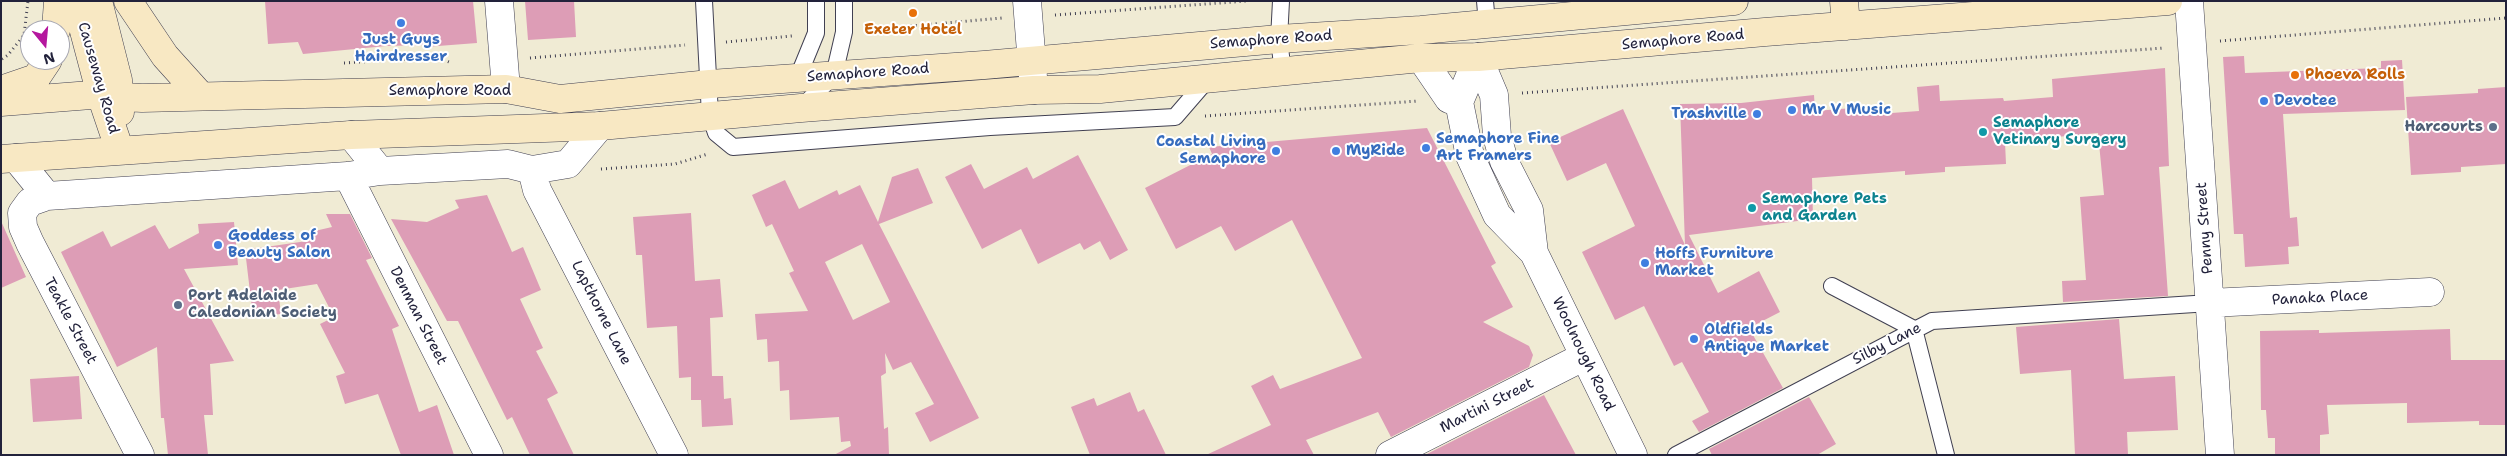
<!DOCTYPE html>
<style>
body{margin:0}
#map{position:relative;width:2507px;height:456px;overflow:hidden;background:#f0ebd4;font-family:"Shantell Sans",sans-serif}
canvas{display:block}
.frame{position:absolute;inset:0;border:2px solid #22223b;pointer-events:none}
.north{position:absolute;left:20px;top:20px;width:50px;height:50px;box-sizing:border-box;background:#fff;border:1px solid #a7a7b1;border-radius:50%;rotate:163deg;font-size:14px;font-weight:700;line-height:20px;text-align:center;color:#22223b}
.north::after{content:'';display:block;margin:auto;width:18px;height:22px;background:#b5179e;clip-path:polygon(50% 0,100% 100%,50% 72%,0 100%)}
</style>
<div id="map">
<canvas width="2507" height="456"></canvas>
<div class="frame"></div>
<div class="north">N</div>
</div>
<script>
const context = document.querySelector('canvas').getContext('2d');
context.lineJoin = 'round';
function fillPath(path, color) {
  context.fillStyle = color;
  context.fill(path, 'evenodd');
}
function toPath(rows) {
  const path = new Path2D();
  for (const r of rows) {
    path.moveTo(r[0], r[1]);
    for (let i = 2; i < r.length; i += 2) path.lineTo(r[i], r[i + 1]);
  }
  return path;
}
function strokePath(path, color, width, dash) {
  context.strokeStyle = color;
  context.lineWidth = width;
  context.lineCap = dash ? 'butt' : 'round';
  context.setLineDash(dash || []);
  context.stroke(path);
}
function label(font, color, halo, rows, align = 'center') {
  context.font = font + ' "Shantell Sans",sans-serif';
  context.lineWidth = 4;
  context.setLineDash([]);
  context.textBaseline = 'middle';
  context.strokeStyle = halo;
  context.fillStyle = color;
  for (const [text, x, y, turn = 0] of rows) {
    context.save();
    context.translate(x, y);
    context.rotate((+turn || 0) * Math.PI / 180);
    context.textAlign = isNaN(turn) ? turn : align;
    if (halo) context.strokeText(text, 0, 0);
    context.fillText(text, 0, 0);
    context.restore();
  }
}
const building = toPath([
 [265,1,473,1,477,43,425,47,425,45,386,46,303,54,298,42,268,44],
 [525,1,574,1,576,37,528,40],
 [2244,56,2245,73,2381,68,2381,61,2402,60,2405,110,2283,114,2290,218,2297,217,2299,246,2288,247,2289,264,2245,267,2243,234,2234,234,2223,57],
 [2165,68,2169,166,2159,167,2168,296,2063,302,2062,281,2086,280,2080,197,2104,195,2098,133,2005,142,2006,164,1945,167,1945,172,1905,175,1905,171,1812,178,1813,219,1689,235,1718,293,1759,271,1780,312,1749,328,1783,388,1699,432,1692,421,1709,412,1682,362,1674,366,1644,306,1615,320,1582,252,1635,226,1606,163,1567,181,1549,142,1623,109,1685,245,1680,104,1741,103,1814,95,1815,111,1878,106,1878,114,1919,111,1917,87,1939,85,1940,101,2003,98,2004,101,2053,97,2052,79],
 [2506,87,2506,164,2461,167,2461,172,2411,175,2406,97,2478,93,2478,89],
 [1427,128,1496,263,1491,266,1513,307,1483,322,1529,346,1533,355,1529,367,1391,437,1378,412,1306,440,1314,455,1206,455,1271,425,1251,386,1273,375,1280,389,1362,358,1292,220,1235,251,1221,226,1176,249,1145,188,1212,154,1209,147],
 [1078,155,1128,250,1110,260,1100,241,1084,250,1080,243,1038,264,1021,229,982,249,945,177,971,164,984,189,1027,167,1033,179],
 [918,168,933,203,879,224,979,418,930,442,915,413,934,404,911,362,893,370,885,353,886,373,881,376,884,429,888,427,889,455,834,455,851,446,850,441,841,442,839,417,790,420,789,390,780,391,779,361,768,362,767,339,757,340,755,314,808,311,789,273,794,271,772,224,766,227,752,195,785,180,799,209,837,190,839,195,860,185,878,222,892,177],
 [862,244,890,302,853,320,825,262],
 [487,195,512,252,523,247,541,290,520,299,543,348,536,351,558,393,547,399,574,455,530,455,512,417,507,420,458,321,447,321,391,219,427,222,459,208,455,200],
 [691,213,695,281,720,279,723,317,710,318,712,376,723,376,724,399,731,398,733,425,702,427,701,400,691,400,691,377,679,378,677,326,647,328,642,255,636,255,633,217],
 [326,214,350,214,372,258,366,260,399,326,392,329,419,412,437,405,454,455,401,455,378,394,345,404,336,376,345,373,320,324,334,317,317,284,278,290,281,314,253,317,245,250,307,241,306,233,332,227],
 [1,221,26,277,1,288],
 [234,222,238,265,184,269,234,361,210,364,213,415,204,415,208,455,168,455,164,418,161,418,157,347,117,367,61,252,103,231,111,247,155,225,169,249,199,233,198,224],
 [2119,319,2124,379,2175,376,2178,430,2127,432,2128,455,2075,455,2071,370,2020,374,2016,327],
 [2450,329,2451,360,2506,360,2506,425,2479,425,2479,421,2407,423,2407,403,2327,405,2329,434,2320,435,2320,455,2275,455,2275,438,2268,438,2266,410,2261,410,2260,331,2319,330,2319,333],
 [79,376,82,419,33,422,30,379],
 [1130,392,1138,412,1144,409,1166,455,1090,455,1071,407,1094,398,1097,406],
 [1544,395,1576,455,1425,455,1516,409],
 [1809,397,1836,444,1817,455,1712,455,1709,449]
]);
const path = toPath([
 [1055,15,1247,1],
 [866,30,1002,18],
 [2220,41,2506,18],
 [726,42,792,36],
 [530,58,685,45],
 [2,59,8,55,24,35,28,1],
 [344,63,437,57,449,62],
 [1522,93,2164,48],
 [1205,116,1418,101],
 [601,169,675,164,708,154]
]);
const service = toPath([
 [704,1,710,115,716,133,733,147,990,127,1175,117,1207,80],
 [1281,1,1279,39,1283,73],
 [1485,1,1487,24],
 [798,77,816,33,816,1],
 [801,108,834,75,844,32,844,1],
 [1832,286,1914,329,1946,455],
 [1676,455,1932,321,2210,303]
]);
const minor = toPath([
 [499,1,506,89],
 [1027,1,1034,90],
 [2189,1,2220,455],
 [351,135,380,171],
 [16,158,47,196],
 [532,170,537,190,674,455],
 [348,176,489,455],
 [2210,303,2430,292],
 [140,455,30,243,23,227,22,213,30,202,47,196,348,176,380,171,508,164,532,170,568,164,600,126],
 [1390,455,1583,357]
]);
const tertiary = toPath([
 [1478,57,1459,102,1470,156,1497,215,1534,253,1633,455],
 [1478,57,1494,95,1497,136,1504,161,1529,210,1534,253],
 [1421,58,1449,99,1459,102]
]);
const secondary = toPath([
 [76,1,101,95,120,151],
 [98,1,118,80,120,112],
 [128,1,165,56,201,96],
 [1844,1,1846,26],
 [56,30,58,1],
 [1,90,36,78,48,60],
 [1,102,91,95,142,98,506,89,560,99,710,84,984,65,1279,39,1421,30,1734,1],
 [1,159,351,135,600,126,801,108,1034,90,1100,89,1421,58,1478,57,1765,32,2168,1]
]);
const markers = [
 [913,13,5,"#e8710a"],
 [401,23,5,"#3f7fe0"],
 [2295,75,5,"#e8710a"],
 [2264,101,5,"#3f7fe0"],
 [1792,110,5,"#3f7fe0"],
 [1757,114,5,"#3f7fe0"],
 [2493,127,5,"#5c6f8a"],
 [1983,132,5,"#0f9aa8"],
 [1426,148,5,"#3f7fe0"],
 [1276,151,5,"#3f7fe0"],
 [1336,151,5,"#3f7fe0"],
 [1752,208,5,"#0f9aa8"],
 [218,245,5,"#3f7fe0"],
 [1645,263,5,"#3f7fe0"],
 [178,305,5,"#5c6f8a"],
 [1694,339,5,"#3f7fe0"]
];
const foodNames = [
 ["Exeter Hotel",913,30],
 ["Phoeva Rolls",2305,75,"left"]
];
const shopNames = [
 ["Just Guys",401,40,"center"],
 ["Hairdresser",401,57,"center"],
 ["Devotee",2274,101],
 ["Mr V Music",1802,110],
 ["Trashville",1747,114,"right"],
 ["Semaphore Fine",1436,139],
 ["Art Framers",1436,156],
 ["Coastal Living",1266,142,"right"],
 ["Semaphore",1266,159,"right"],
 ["MyRide",1346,151],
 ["Goddess of",228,236],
 ["Beauty Salon",228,253],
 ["Hoffs Furniture",1655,254],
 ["Market",1655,271],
 ["Oldfields",1704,330],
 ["Antique Market",1704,347]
];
const streetNames = [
 ["Semaphore Road",1271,40,-4],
 ["Semaphore Road",1683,40,-5],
 ["Semaphore Road",868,73,-4],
 ["Causeway Road",98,78,74],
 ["Semaphore Road",450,91],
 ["Penny Street",2205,228,-94],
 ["Panaka Place",2320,298,-3],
 ["Lapthorne Lane",601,313,63],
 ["Denman Street",418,316,63],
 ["Teakle Street",70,321,62],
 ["Silby Lane",1887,344,-27],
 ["Woolnough Road",1583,354,64],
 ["Martini Street",1487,406,-27]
];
const cultureNames = [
 ["Semaphore",1993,123],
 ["Vetinary Surgery",1993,140],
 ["Semaphore Pets",1762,199],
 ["and Garden",1762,216]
];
const serviceNames = [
 ["Harcourts",2483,127],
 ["Port Adelaide",188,296,"left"],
 ["Caledonian Society",188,313,"left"]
];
fillPath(building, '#dd9db6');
strokePath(service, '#414052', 18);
strokePath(minor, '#414052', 29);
strokePath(tertiary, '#414052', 29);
strokePath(secondary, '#414052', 29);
strokePath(path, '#414052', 3, [1, 4]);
strokePath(service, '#fff', 16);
strokePath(minor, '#fff', 28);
strokePath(tertiary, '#fff', 28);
strokePath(secondary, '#f8e8c3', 28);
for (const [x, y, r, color] of markers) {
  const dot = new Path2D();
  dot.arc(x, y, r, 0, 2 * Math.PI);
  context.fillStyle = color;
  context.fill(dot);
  strokePath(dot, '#fff', 2);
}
label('bold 15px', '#c56008', '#fff', foodNames);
label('bold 15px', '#366cbe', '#fff', shopNames, 'left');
label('15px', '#22223b', '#fff', streetNames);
label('bold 15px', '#0d838f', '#fff', cultureNames, 'left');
label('bold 15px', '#4e5e75', '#fff', serviceNames, 'right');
</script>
